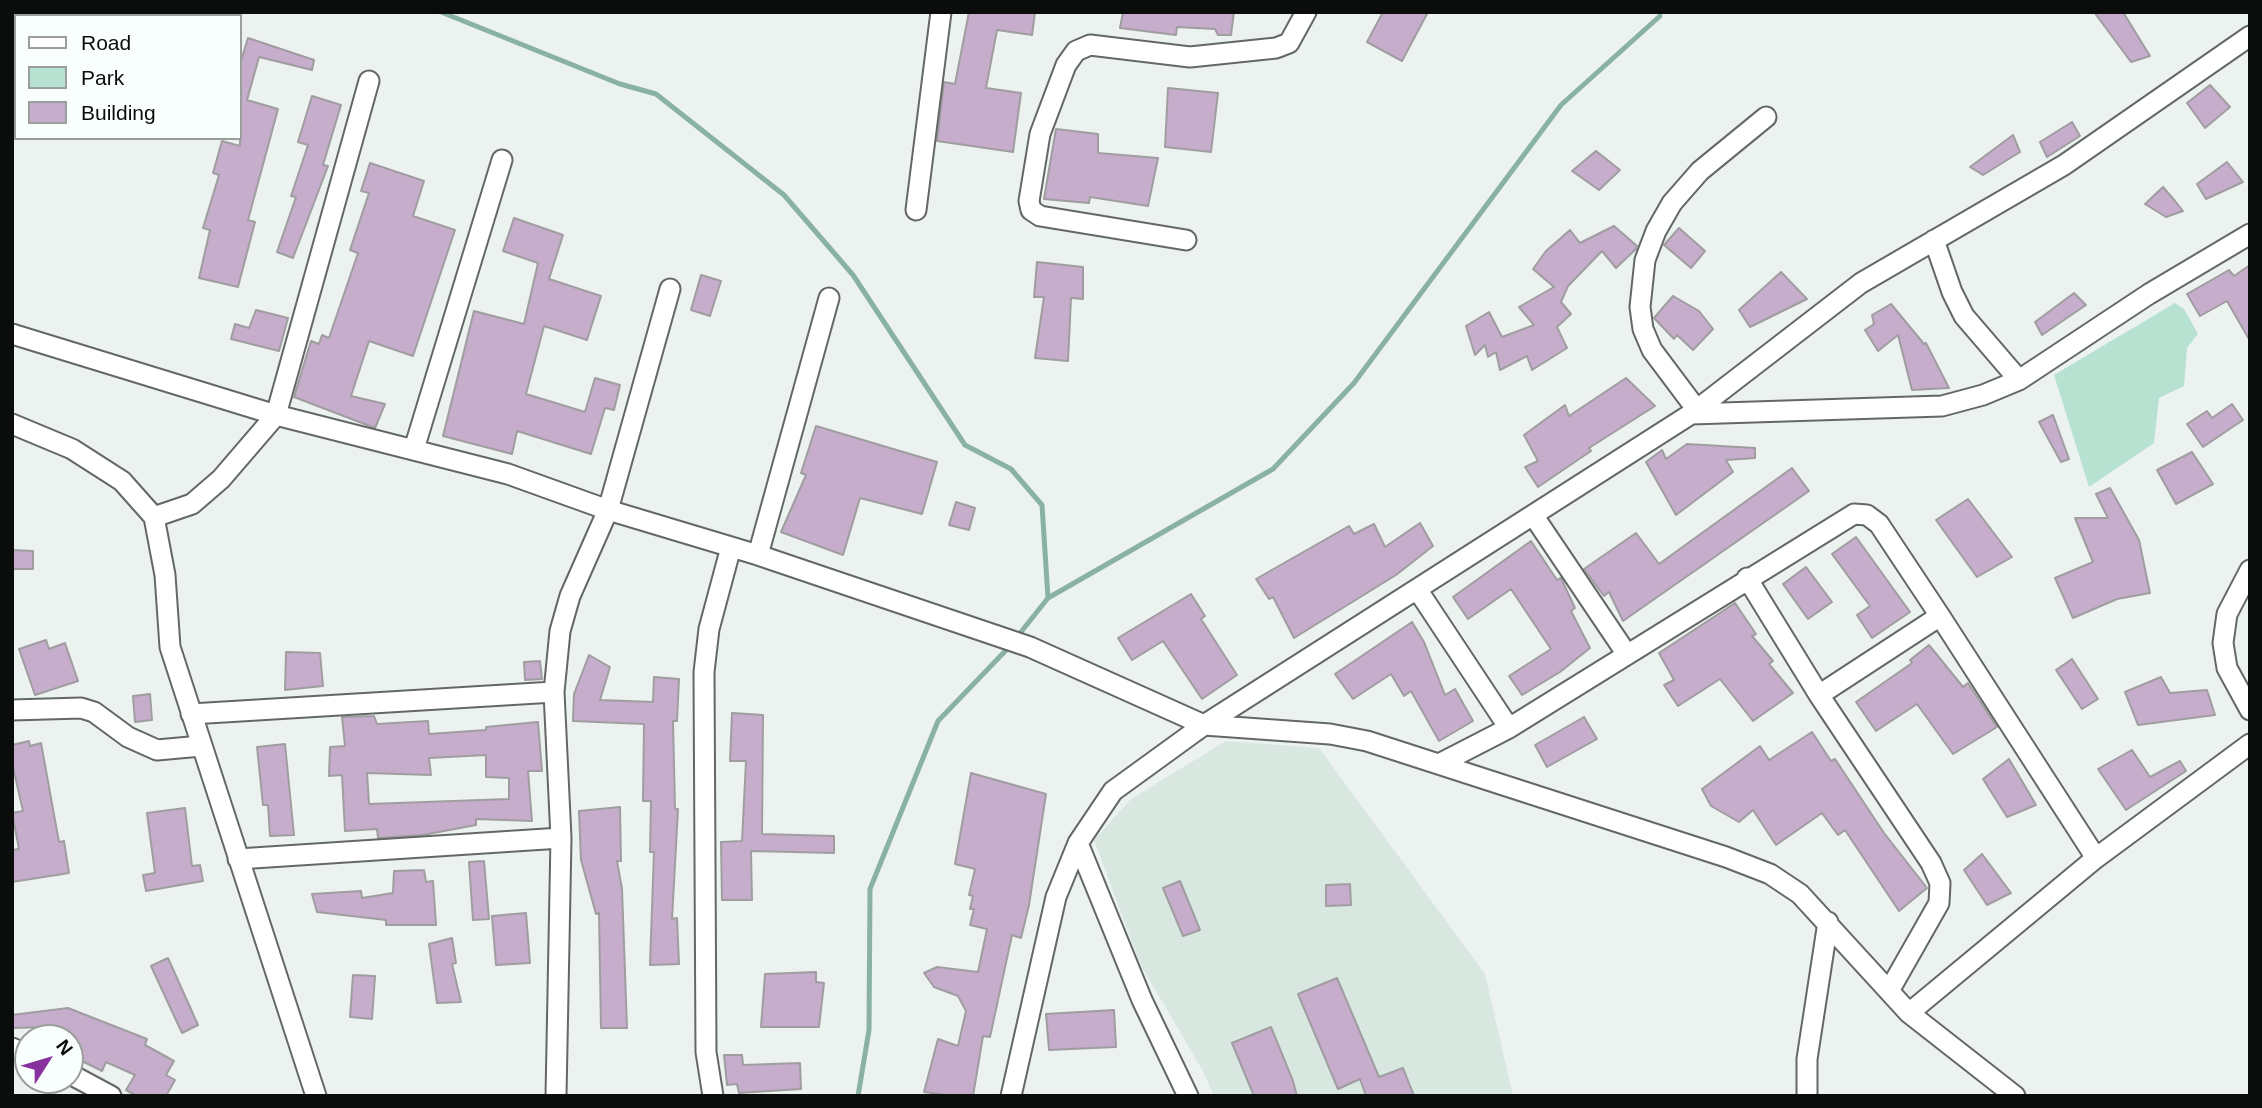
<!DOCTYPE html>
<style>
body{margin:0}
#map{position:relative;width:2262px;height:1108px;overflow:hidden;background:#ecf2ef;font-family:Arial,sans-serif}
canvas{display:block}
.frame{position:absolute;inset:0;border:14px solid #0b0d0d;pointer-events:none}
.legend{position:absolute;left:14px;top:14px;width:228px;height:126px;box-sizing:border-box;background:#f9fffd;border:2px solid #9a9e9d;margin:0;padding:9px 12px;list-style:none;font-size:21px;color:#0b0d0d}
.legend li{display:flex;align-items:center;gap:14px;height:35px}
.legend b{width:35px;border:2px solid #9a9e9d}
.north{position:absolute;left:14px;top:1024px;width:70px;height:70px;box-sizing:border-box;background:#f9fffd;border:2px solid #9a9e9d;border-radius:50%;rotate:53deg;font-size:19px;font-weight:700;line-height:28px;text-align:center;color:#0b0d0d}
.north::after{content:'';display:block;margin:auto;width:24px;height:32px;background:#88319e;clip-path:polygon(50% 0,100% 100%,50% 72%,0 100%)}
</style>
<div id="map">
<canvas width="2262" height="1108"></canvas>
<div class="frame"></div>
<ul class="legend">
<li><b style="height:9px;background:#fff"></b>Road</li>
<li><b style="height:19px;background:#b7e1d1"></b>Park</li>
<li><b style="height:19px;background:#c5adcb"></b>Building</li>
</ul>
<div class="north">N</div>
</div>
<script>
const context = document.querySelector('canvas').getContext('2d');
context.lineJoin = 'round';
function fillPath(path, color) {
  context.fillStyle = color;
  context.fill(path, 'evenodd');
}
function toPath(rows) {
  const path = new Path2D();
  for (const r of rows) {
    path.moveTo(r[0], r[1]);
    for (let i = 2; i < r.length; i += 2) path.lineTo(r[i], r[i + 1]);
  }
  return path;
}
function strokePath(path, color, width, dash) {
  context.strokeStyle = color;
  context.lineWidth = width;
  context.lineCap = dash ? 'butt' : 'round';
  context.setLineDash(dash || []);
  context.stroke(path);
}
const built = toPath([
 [1226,741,1319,748,1485,974,1513,1096,1214,1096,1203,1071,1140,964,1094,840,1131,799]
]);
const green = toPath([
 [2175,303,2184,309,2198,334,2187,348,2184,386,2159,398,2154,443,2089,487,2054,375]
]);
const stream = toPath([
 [441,12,620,84,656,94,784,195,853,275,965,445,1011,469,1042,505,1048,598],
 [1017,637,1048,598,1273,469,1354,383,1561,105,1660,16],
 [858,1096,869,1030,870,889,938,721,1011,645]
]);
const building = toPath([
 [969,12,1035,12,1032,35,997,30,986,88,1021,93,1013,152,937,141,944,82,955,84,969,12],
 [1123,12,1234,12,1231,35,1218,35,1215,29,1177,27,1176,35,1120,28,1123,12],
 [1383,12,1428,12,1402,61,1367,42,1383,12],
 [2094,12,2123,12,2150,56,2131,62,2094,12],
 [248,38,314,60,312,70,259,57,247,100,278,109,248,220,255,222,238,287,199,278,210,230,203,228,219,175,213,173,222,141,240,146,240,64,248,38],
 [2210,85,2230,107,2205,128,2187,103,2210,85],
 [1168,88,1218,93,1211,152,1165,147,1168,88],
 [312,96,341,105,323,165,328,166,293,258,277,252,296,197,291,196,308,145,298,142,312,96],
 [2072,122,2080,136,2047,157,2040,142,2072,122],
 [1056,129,1098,134,1098,153,1158,158,1148,206,1090,197,1089,203,1044,199,1056,129],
 [2013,135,2020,152,1983,175,1970,167,2013,135],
 [1596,151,1620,170,1599,190,1572,171,1596,151],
 [2227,162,2243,182,2206,199,2197,184,2227,162],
 [370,163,424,181,413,216,455,230,413,356,369,341,351,396,385,404,375,428,294,397,311,341,319,344,322,335,329,338,358,253,350,250,369,193,361,191,370,163],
 [2163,187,2175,201,2183,211,2166,217,2145,204,2163,187],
 [514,218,563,235,549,279,601,296,587,340,544,326,526,394,585,412,595,378,620,385,614,410,605,408,591,454,517,431,512,454,443,436,474,311,524,324,538,263,503,251,514,218],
 [1614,226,1637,246,1636,249,1616,268,1602,251,1568,286,1561,302,1571,314,1557,327,1567,348,1532,370,1527,356,1500,370,1496,352,1488,357,1485,345,1475,355,1466,326,1489,312,1502,337,1534,325,1519,307,1554,287,1533,269,1546,251,1570,230,1580,243,1614,226],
 [1679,228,1705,251,1691,268,1664,245,1679,228],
 [1037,262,1083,267,1083,299,1071,298,1068,361,1035,358,1044,297,1034,297,1037,262],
 [2250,265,2250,341,2227,301,2200,316,2187,294,2229,270,2234,276,2250,265],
 [1781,272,1807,299,1750,327,1739,310,1781,272],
 [701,275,721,281,710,316,691,310,701,275],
 [2074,293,2086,305,2042,335,2035,322,2074,293],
 [1673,296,1699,311,1713,329,1693,350,1677,335,1674,339,1654,318,1673,296],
 [1891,304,1924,344,1926,343,1949,388,1912,390,1898,335,1878,351,1865,330,1874,324,1872,315,1891,304],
 [256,310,288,318,279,351,231,339,235,324,249,328,256,310],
 [1626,378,1655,406,1589,448,1591,451,1538,487,1525,467,1538,461,1524,435,1565,405,1569,416,1626,378],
 [2232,404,2243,420,2203,447,2187,424,2207,411,2212,418,2232,404],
 [2053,415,2069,459,2061,462,2039,422,2053,415],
 [816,426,937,462,922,514,860,498,843,555,781,532,806,475,801,473,816,426],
 [1687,444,1755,448,1755,458,1726,460,1733,472,1676,515,1646,462,1662,450,1666,459,1687,444],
 [2192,452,2213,484,2176,504,2157,470,2192,452],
 [1792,468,1809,491,1623,621,1609,592,1604,596,1584,569,1636,533,1659,564,1792,468],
 [2110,488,2139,540,2150,593,2117,599,2073,618,2055,578,2093,562,2075,518,2108,518,2096,494,2110,488],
 [1968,499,2012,557,1977,577,1936,520,1968,499],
 [956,502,975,508,969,530,949,525,956,502],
 [1420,523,1433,546,1396,575,1294,638,1273,597,1269,599,1256,579,1349,526,1354,534,1374,524,1385,547,1420,523],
 [1856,537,1910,612,1872,638,1857,615,1870,606,1832,554,1856,537],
 [1531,541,1557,580,1561,578,1575,608,1571,611,1590,648,1560,672,1522,695,1509,676,1551,649,1511,589,1468,619,1453,597,1531,541],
 [12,550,33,551,33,569,12,569,12,550],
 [1806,567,1832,602,1808,619,1783,584,1806,567],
 [1191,594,1205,616,1201,619,1237,675,1202,699,1163,641,1132,660,1118,638,1191,594],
 [1735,603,1756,634,1752,636,1773,661,1769,664,1793,693,1753,721,1720,679,1678,706,1664,685,1674,680,1659,653,1735,603],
 [1412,622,1424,642,1445,695,1455,689,1473,721,1439,741,1411,691,1404,696,1391,674,1353,699,1335,674,1412,622],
 [46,640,49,649,65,643,78,681,35,695,19,649,46,640],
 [1929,645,1963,687,1968,683,1997,727,1953,754,1917,704,1876,731,1856,702,1912,663,1910,660,1929,645],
 [286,652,320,653,323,686,285,690,286,652],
 [589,655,610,667,600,700,653,702,654,677,679,679,677,721,673,721,675,809,678,809,672,919,677,918,679,964,650,965,654,852,650,852,651,801,643,801,644,724,573,721,574,694,589,655],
 [2072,659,2098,699,2082,709,2056,670,2072,659],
 [540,661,542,679,525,680,524,662,540,661],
 [2161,677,2170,693,2207,690,2215,715,2138,725,2125,692,2161,677],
 [150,694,152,720,135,722,133,696,150,694],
 [732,713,763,715,762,834,834,836,834,853,751,851,752,900,722,900,721,842,742,841,746,761,730,761,732,713],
 [374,716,377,724,428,721,429,734,486,730,486,727,538,722,542,771,528,771,532,821,476,819,476,825,423,835,378,838,377,829,345,831,342,775,329,776,330,747,345,746,342,717,374,716],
 [486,755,486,777,509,778,509,799,369,804,367,773,431,775,429,758,486,755],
 [1584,717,1597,739,1547,767,1535,745,1584,717],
 [1812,732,1831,761,1835,759,1884,833,1927,888,1899,911,1845,830,1838,835,1822,813,1776,845,1753,810,1739,822,1711,806,1702,789,1760,746,1769,760,1812,732],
 [29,741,30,746,41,743,59,842,64,841,69,873,12,882,12,850,19,849,12,813,23,811,12,763,12,745,29,741],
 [285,744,294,835,270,836,268,805,263,805,257,747,285,744],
 [2132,750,2150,777,2180,761,2186,771,2126,810,2098,769,2132,750],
 [2009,759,2036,805,2007,817,1983,779,2009,759],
 [971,773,1046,794,1029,905,1021,938,1012,935,990,1037,983,1036,973,1096,954,1096,924,1092,938,1039,958,1046,966,1011,958,996,934,987,924,973,937,967,978,972,987,929,970,925,974,909,970,909,973,896,969,895,975,869,955,864,971,773],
 [620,807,621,861,617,861,622,889,627,1028,601,1028,599,913,596,914,581,860,579,811,620,807],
 [185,808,192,866,200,865,203,881,146,891,143,875,155,873,147,813,185,808],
 [1982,854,2011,893,1987,905,1964,870,1982,854],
 [484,861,489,919,473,920,469,862,484,861],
 [424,870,426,882,433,881,436,925,386,925,386,920,317,912,312,894,361,891,362,898,393,893,394,871,424,870],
 [1180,881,1200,930,1183,936,1163,888,1180,881],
 [1350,884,1351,905,1326,906,1326,885,1350,884],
 [526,913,530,963,496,965,492,916,526,913],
 [452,938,456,963,452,964,461,1002,437,1003,429,944,452,938],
 [168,958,198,1025,182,1033,151,966,168,958],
 [816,972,816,982,824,983,819,1027,761,1027,765,974,816,972],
 [353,975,375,976,372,1019,350,1017,353,975],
 [1337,978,1379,1077,1403,1068,1414,1096,1366,1096,1360,1079,1338,1089,1298,994,1337,978],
 [68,1008,147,1039,145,1045,174,1061,166,1075,175,1080,166,1096,137,1096,126,1090,135,1075,106,1062,102,1071,70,1055,70,1038,50,1038,47,1027,12,1028,12,1015,68,1008],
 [1114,1010,1116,1047,1049,1050,1046,1014,1114,1010],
 [1271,1027,1293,1081,1297,1096,1254,1096,1232,1043,1271,1027],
 [724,1055,742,1055,743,1065,800,1063,801,1089,739,1093,737,1084,727,1085,724,1055]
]);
const street = toPath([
 [916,210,941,12],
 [1186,240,1040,216,1031,210,1029,201,1040,134,1066,65,1076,51,1090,45,1190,57,1276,48,1289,43,1306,12],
 [1934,240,1952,292,1964,316,2019,380],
 [12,334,276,415,508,474,608,510,758,555,1030,647,1204,725,1330,734,1367,741,1726,857,1770,874,1800,894,1909,1013,2015,1096],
 [1697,410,1652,350,1643,329,1640,307,1645,260,1656,231,1672,203,1700,171,1766,117],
 [1691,414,1942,406,1983,395,2019,380,2149,294,2250,234],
 [12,424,72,449,122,481,154,517,165,575,170,647,316,1096],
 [414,449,502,160],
 [1533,515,1626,653],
 [154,517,192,504,221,479,276,415,369,81],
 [758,555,829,298],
 [2250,570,2227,614,2223,643,2227,668,2250,710],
 [1747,578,1819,695,1931,863,1940,883,1939,903,1889,991],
 [1417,589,1509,728],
 [1819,695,1940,616],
 [12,710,81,708,94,712,128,737,157,750,201,746],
 [191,714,554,692],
 [1441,763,1509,728,1854,514,1867,515,1879,524,1940,616,2096,858],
 [1078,843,1142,1000,1188,1096],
 [238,859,561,838],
 [1909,1013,2096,858,2250,744],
 [12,1048,28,1055],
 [70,1074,111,1096],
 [556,1096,561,838,554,692,560,631,570,596,608,510,670,289],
 [713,1096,706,1052,704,672,709,629,731,547],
 [1011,1096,1056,897,1078,843,1113,791,1204,725,1691,414,1861,283,2064,165,2250,36],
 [1807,1096,1807,1059,1828,922]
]);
fillPath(built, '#d9e7e1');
fillPath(green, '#b7e1d1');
strokePath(stream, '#89b2a2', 5);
fillPath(building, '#c5adcb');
strokePath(building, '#a09da1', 2);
strokePath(street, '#636866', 23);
strokePath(street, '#fff', 19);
</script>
